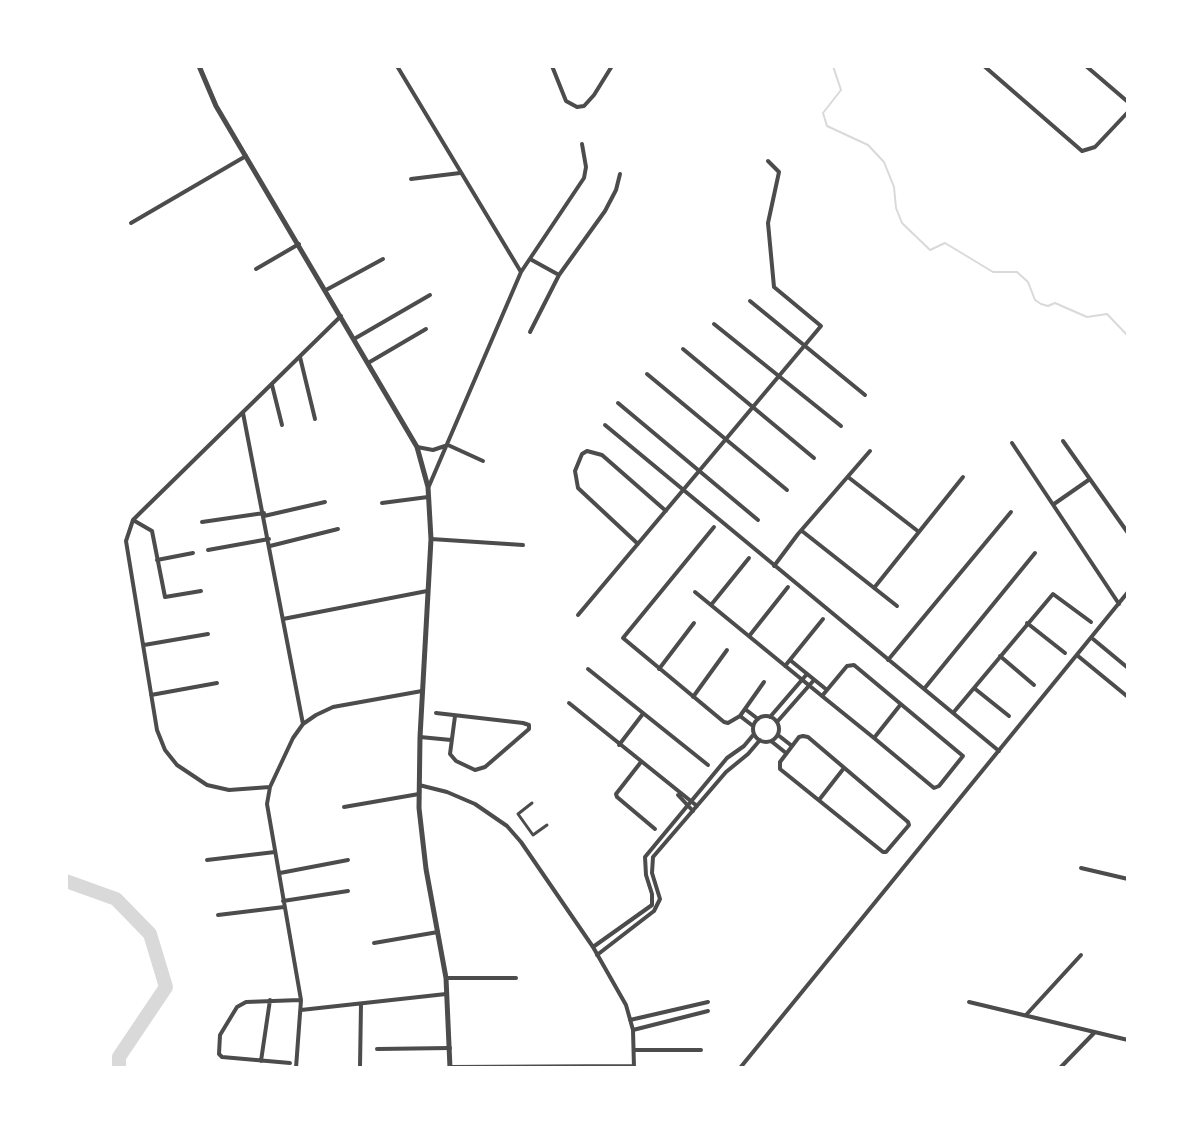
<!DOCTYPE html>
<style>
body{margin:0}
#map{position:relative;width:1194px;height:1134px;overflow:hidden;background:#fff;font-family:Commissioner,sans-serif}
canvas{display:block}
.frame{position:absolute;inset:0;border:68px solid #fff;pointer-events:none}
</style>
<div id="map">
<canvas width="1194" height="1134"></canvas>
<div class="frame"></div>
</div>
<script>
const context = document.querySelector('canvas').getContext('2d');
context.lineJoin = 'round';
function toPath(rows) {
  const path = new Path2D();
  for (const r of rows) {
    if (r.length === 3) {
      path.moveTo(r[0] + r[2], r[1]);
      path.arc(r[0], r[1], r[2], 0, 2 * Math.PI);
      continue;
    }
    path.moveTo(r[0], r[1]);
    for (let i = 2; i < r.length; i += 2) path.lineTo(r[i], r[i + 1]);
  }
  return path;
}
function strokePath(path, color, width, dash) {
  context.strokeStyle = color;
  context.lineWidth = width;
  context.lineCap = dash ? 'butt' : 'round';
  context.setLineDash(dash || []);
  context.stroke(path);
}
const stream = toPath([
 [833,66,841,90,823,113,827,126,868,145,884,162,894,187,896,208,902,223,930,250,945,243,993,272,1017,272,1028,282,1035,300,1041,304,1048,306,1055,303,1087,317,1107,314,1128,336]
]);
const river = toPath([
 [66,881,116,899,150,934,166,987,119,1057,119,1068]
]);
const pedestrian = toPath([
 [532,803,518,814,533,835,547,825]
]);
const minor = toPath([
 [397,66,521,272],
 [552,66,566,101,577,107,584,106,594,95,612,66],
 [984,66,1082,151,1095,147,1128,112],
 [1086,66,1128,102],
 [411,179,460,173],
 [131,223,246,156],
 [530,259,559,275],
 [256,269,299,244],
 [326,290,383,259],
 [750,301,865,395],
 [714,324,841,426],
 [530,332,559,275,605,211,616,190,620,174],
 [354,339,430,295],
 [683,349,814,458],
 [300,357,315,419],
 [368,363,426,329],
 [647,374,787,490],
 [272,385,282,425],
 [618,403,758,520],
 [243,413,303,724],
 [605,425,999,751],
 [1063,441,1128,533],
 [1012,443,1119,604],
 [417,447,433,450,448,445,483,461],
 [848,477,919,532],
 [429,486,521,272,584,178,586,167,582,144],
 [382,503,428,497],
 [1054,504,1090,479],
 [264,516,325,502],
 [133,520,152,531,165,597,201,591],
 [202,522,264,513],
 [714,527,623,638,724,722,728,723,740,716,764,682],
 [802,531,897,606],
 [431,539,523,545],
 [638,544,578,488,575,471,582,454,587,451,602,455,666,511],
 [270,546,338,529],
 [208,550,269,539],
 [157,560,193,553],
 [774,566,798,534,870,451],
 [874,588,963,477],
 [695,592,822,696,874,738,934,788,939,786,963,756,854,665,847,666,822,696],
 [711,605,749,558],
 [578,615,821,326,774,287,768,223,779,172,768,161],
 [283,619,427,591],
 [1027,623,1065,653],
 [750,635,788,587],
 [1093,639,1128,668],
 [144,645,208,634],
 [1000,656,1034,685],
 [1078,656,1128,697],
 [790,660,827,690],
 [888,660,1011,512],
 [785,666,823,619],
 [588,669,708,765],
 [659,669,694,623],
 [974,688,1009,716],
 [924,689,1035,553],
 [151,695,217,683],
 [693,697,727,650],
 [569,703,697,806],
 [745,709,758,719],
 [436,713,523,723,529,725,529,729,485,767,475,770,456,761,450,754,455,716],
 [953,713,1053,594,1091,622],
 [740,716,753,726],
 [766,729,13],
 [770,717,807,674],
 [777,722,814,680],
 [778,735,792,746],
 [803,736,808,737,908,822,909,825,886,852,883,852,780,769,780,762,799,737,803,736],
 [420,737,451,740],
 [874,738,901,704],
 [771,741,786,753],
 [619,745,642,715],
 [641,762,616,794,617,797,655,829],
 [419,785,447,792,475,804,507,826,521,842,593,947,626,1005,633,1030,634,1068],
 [270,787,229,790,207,785,177,765,165,750,157,730,126,541,133,520,141,512,341,316],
 [678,795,693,811],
 [819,800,844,768],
 [344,807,419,794],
 [207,860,275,852],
 [1081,868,1128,879],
 [280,873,348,860],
 [283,901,348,891],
 [218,915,284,907],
 [374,943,438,932],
 [593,947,652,905,652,894,646,875,645,857,727,758,744,746,754,734],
 [597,955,654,911,660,899,652,873,653,857,726,772,748,754,760,740],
 [446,978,516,978],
 [969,1002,1128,1040],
 [301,1010,446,994],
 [1026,1015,1081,955],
 [630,1020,708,1002],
 [633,1030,708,1011],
 [377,1049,450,1048],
 [634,1050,701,1050],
 [261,1061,270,1000],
 [290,1063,222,1057,219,1054,220,1035,237,1007,246,1002,300,1000],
 [360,1067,361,1004],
 [450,1067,634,1066],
 [296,1068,301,1000,267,804,270,787,293,738,303,724,316,715,333,707,422,691],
 [740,1068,1128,592],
 [1060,1068,1095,1032]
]);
const tertiary = toPath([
 [199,66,216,106,417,447,428,487,431,539,420,737,419,808,426,869,446,978,450,1068]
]);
strokePath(stream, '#d9d9d9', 2);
strokePath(river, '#d9d9d9', 14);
strokePath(pedestrian, '#4c4c4c', 3);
strokePath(minor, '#4c4c4c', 4);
strokePath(tertiary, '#4c4c4c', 5);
</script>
